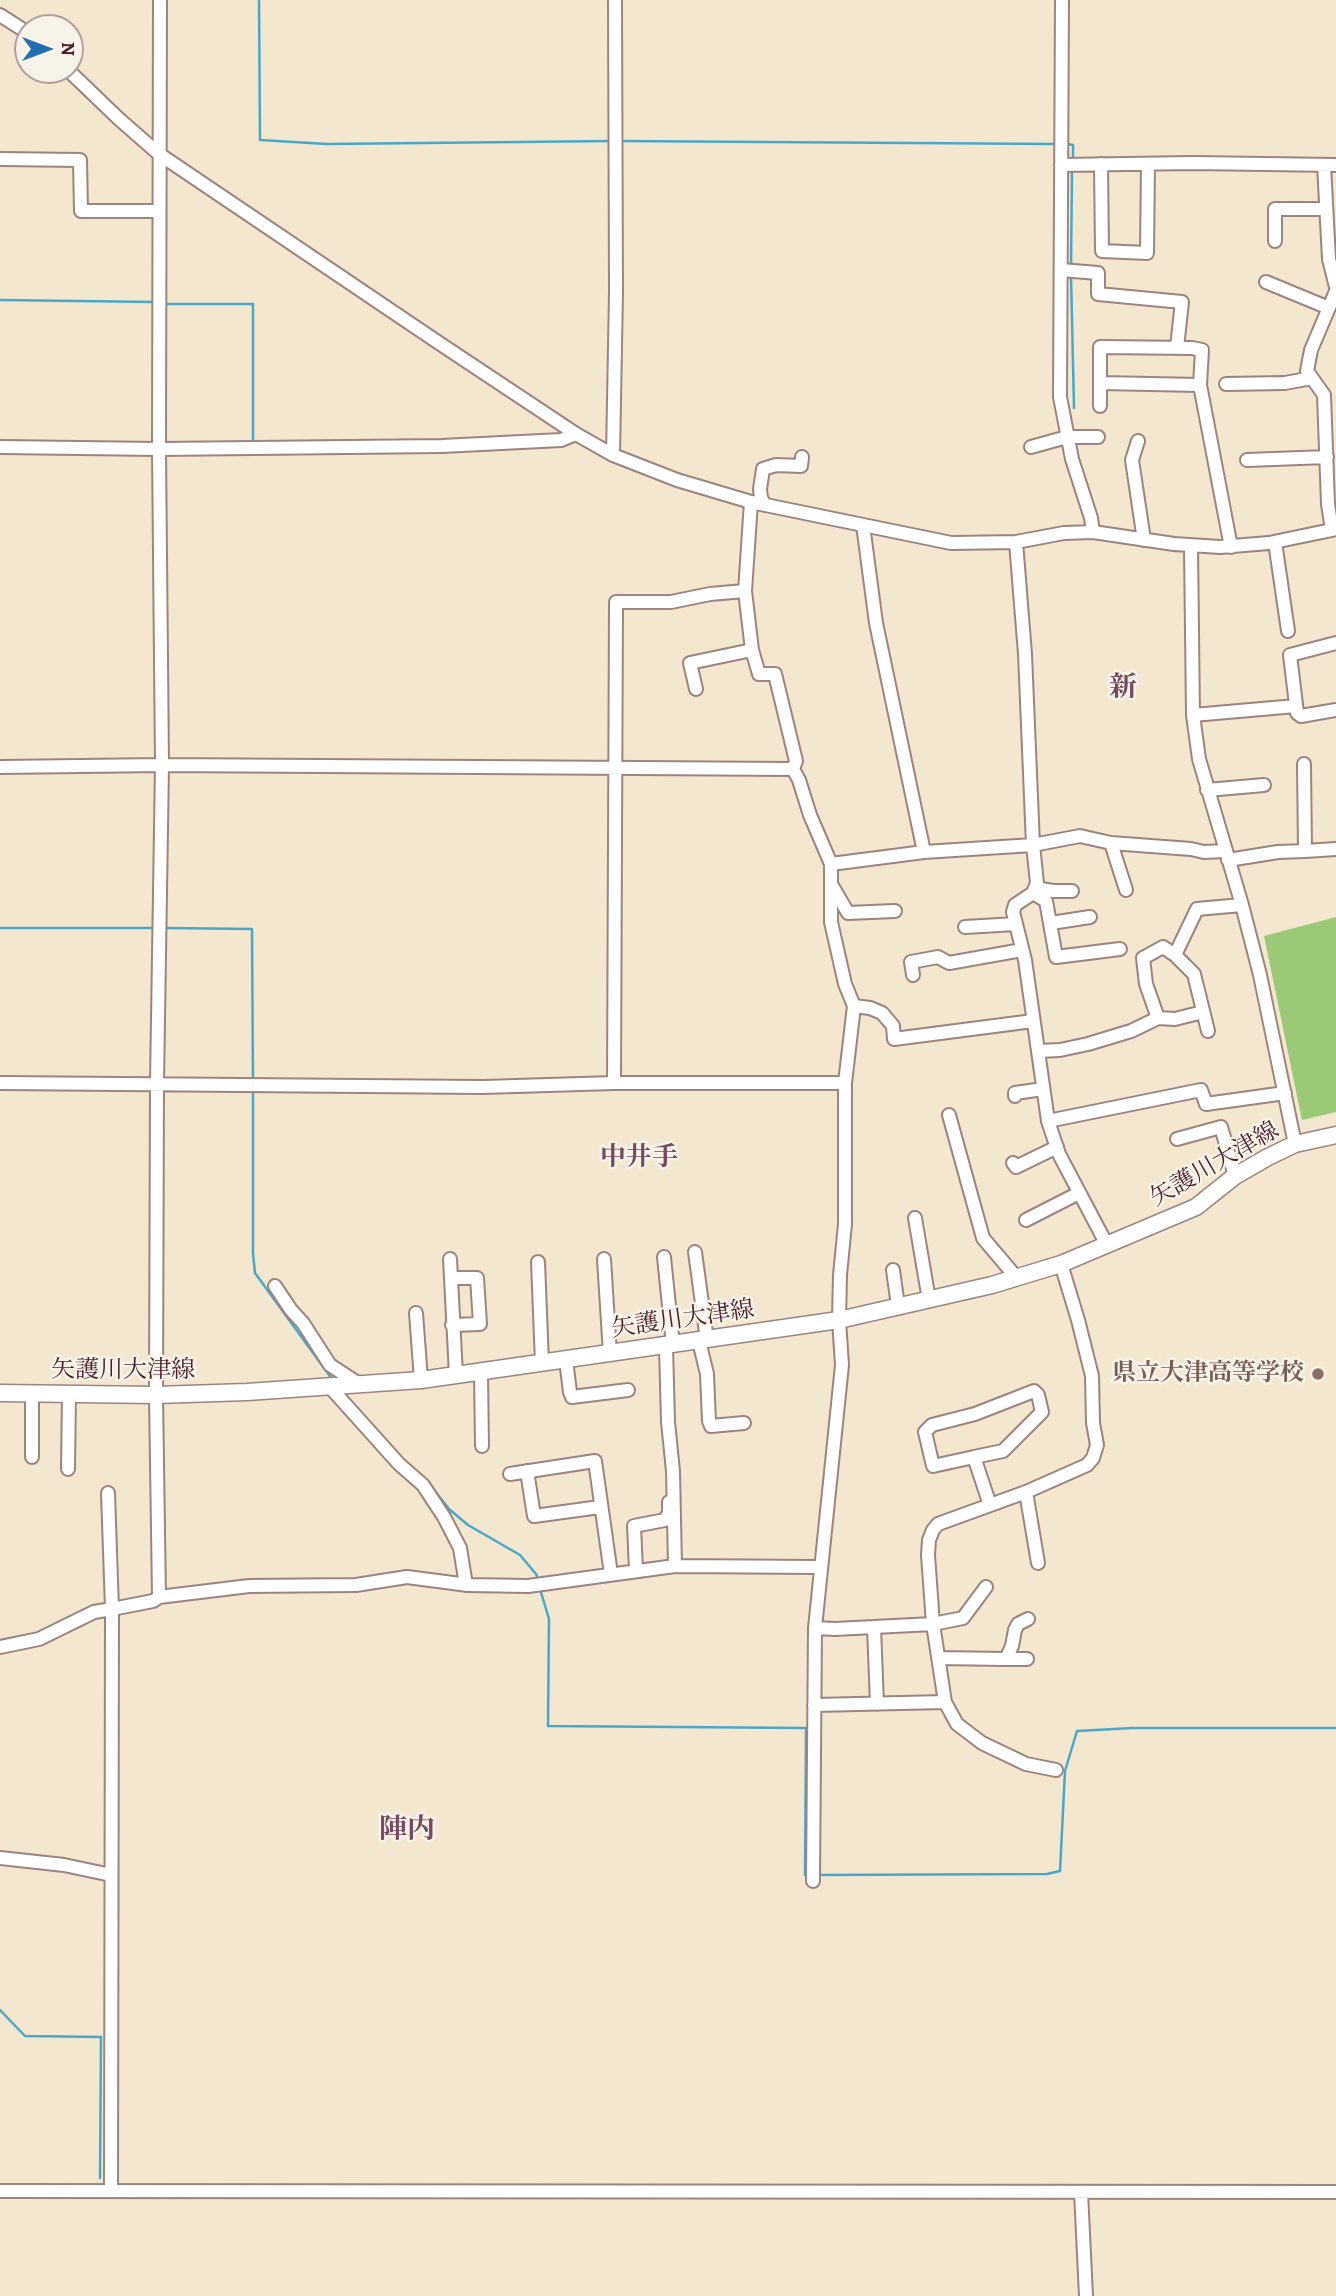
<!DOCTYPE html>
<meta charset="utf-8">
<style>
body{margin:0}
#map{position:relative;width:1336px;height:2296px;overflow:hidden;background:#f3e7d0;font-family:Alegreya,serif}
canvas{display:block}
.north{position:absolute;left:14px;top:14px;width:70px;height:70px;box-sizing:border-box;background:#f7f3e8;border:2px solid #b29e9c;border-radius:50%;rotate:90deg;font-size:19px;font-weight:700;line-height:28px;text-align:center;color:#4a1f2b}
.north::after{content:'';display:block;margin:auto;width:24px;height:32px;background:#1f6fb2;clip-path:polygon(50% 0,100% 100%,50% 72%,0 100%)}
</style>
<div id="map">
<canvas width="1336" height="2296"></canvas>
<div class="north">N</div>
</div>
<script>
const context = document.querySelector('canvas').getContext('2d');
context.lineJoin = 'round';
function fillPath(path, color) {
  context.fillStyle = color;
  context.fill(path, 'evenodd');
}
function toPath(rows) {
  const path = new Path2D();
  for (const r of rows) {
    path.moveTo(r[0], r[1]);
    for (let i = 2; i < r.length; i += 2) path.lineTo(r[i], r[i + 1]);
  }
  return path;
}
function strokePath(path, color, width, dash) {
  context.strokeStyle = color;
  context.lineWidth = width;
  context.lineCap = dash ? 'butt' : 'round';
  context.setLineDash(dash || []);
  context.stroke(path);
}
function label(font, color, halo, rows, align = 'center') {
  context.font = font + ' Alegreya,"Noto Serif JP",serif';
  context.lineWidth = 5;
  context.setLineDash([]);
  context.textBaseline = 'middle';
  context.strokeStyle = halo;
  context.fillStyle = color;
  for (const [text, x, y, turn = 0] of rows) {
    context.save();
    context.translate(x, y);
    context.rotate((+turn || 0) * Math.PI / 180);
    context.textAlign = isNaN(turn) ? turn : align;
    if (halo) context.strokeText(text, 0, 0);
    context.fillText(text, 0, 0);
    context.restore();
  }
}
const green = toPath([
 [1336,917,1336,1112,1302,1120,1264,936]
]);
const stream = toPath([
 [259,0,260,140,327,144,612,141],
 [619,141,1056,144],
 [1067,144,1073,145,1073,160],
 [1071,268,1072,170],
 [1071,275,1074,408],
 [0,300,154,302],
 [165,304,253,304,253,443],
 [0,928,154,928],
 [164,928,252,929,253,1082],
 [253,1089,253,1254,255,1273,332,1379],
 [343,1392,371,1424],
 [431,1486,449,1509,468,1525,520,1555,536,1574,538,1579],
 [540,1589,549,1619,548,1726,806,1728,805,1875,807,1875],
 [817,1875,1047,1874,1060,1871,1065,1771,1077,1731,1133,1728,1336,1728],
 [0,2010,25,2036,101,2037,100,2178]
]);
const minor = toPath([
 [1062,0,1060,397,1072,459,1091,518,1093,532],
 [0,15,28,33],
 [68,70,119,119,159,154,439,343,576,434,613,455,677,480,751,502,951,543,1016,542,1064,533,1093,532,1174,544,1220,547,1269,543,1336,529],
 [0,159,80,160,81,211,159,211],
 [1101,164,1102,251,1147,253,1148,164],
 [1061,165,1193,163,1336,165],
 [1324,165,1329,259,1336,287],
 [1275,241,1275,209,1326,209],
 [1061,270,1098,273,1098,294,1182,302,1177,347],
 [1266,282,1329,308],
 [1100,383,1200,385],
 [1226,384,1285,383,1312,378],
 [1100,406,1100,347,1192,348,1202,350,1200,385,1231,547],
 [1138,441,1132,460,1144,540],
 [0,447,159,449,442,446,561,440,576,434],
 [1031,447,1067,437,1098,437],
 [613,455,616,292,615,0],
 [1247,460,1327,457],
 [751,502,745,591,752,650,759,674,775,674,796,761,793,769,799,780,810,815,831,864,831,922,845,984,854,1006,845,1083,845,1224,840,1275,839,1320,842,1365,815,1628,813,1881],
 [765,505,761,498,760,489,763,469,776,465,801,466,802,457],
 [863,525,876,623,924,852],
 [1332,530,1328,504,1324,395,1307,371,1311,350,1336,291],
 [1016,542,1025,654,1033,845,1037,883,1033,893,1015,905,1013,912,1025,960,1048,1121,1059,1154,1107,1245],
 [1275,542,1288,631],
 [1191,546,1193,715,1199,759,1242,905,1260,975,1295,1144],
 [1336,643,1290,655,1297,713,1301,716,1336,710],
 [696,689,690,663,752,650],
 [1193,715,1296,706],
 [0,767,162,765,793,769],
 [1207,790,1264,785],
 [1111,843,1126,890],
 [1305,851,1336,849],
 [1228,860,1278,852,1305,851,1304,764],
 [831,864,924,852,1033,845,1080,836,1111,843,1191,849,1204,852,1225,851],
 [831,884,848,913,895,911],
 [1035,888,1053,891,1072,891],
 [1033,893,1046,901,1056,957,1120,949],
 [1051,923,1090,917],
 [965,927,1016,924],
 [1175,955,1194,974,1208,1031],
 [913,975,911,962,938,957,949,963,1022,950],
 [854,1006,870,1008,882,1013,893,1026,894,1039,1033,1021],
 [1158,1018,1146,984,1143,958,1163,947,1175,955,1197,909,1242,905],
 [1038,1051,1060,1050,1088,1044,1131,1031,1158,1018,1175,1019,1203,1012],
 [0,1083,483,1087,614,1083,845,1083],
 [614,1083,616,602,671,602,710,594,745,591],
 [1015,1096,1015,1093,1043,1089],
 [949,1115,983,1238,1016,1277],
 [1048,1121,1201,1090,1206,1104,1285,1093],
 [1177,1139,1221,1127,1235,1176],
 [1013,1163,1016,1167,1057,1147],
 [915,1218,929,1300],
 [1026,1220,1079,1193],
 [695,1252,707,1340],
 [664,1257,673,1345],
 [450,1259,456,1375],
 [604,1259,610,1354],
 [538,1262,542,1363],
 [893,1270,898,1306],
 [451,1278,477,1278,480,1324,452,1325],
 [275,1286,291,1310,303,1323,330,1365,359,1384],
 [416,1313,421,1380],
 [699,1341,707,1374,709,1421,711,1426,744,1423],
 [666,1346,668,1422,673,1471,675,1566],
 [566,1360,570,1392,572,1397,628,1390],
 [481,1372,482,1446],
 [329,1386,399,1464,423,1485,444,1517,460,1548,466,1585],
 [32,1393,32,1457],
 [974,1457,1003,1451,1042,1412,1038,1395,1034,1391,975,1414,932,1425,925,1432,933,1466,974,1457,990,1505],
 [68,1469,69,1394],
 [527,1471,534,1516,600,1507],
 [510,1474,595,1461,611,1574],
 [1026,1492,1038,1563],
 [636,1570,634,1526,665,1520,669,1513,669,1502],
 [159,1597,249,1586,356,1585,407,1577,468,1585,528,1586,675,1566,819,1567],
 [874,1627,877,1704],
 [815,1628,835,1629,933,1624,928,1555,929,1540,933,1530,938,1524,1026,1492,1087,1465,1093,1458,1097,1445,1093,1423,1092,1376,1078,1320,1061,1264],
 [0,1647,39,1639,94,1612,112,1609,108,1493],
 [938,1658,1006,1659,1012,1646,1015,1630,1018,1624,1028,1619],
 [1006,1659,1027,1659],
 [945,1702,957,1724,982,1743,1026,1764,1056,1770],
 [814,1705,945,1702,933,1624,963,1618,986,1587],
 [0,1858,64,1865,111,1875],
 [111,2189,112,1609,153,1601,159,1597,156,1395,157,1083,162,765,159,449,160,0],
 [0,2191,1336,2192],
 [1081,2192,1086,2296]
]);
const major = toPath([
 [0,1393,156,1395,247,1392,421,1380,839,1320,992,1285,1061,1264,1196,1207,1235,1176,1268,1157,1295,1144,1336,1135]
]);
const markers = [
 [1318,1374,7,"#8d6e63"]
];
const streetNames = [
 ["矢護川大津線",1215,1165,-30],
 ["矢護川大津線",683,1320,-8],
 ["矢護川大津線",123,1371]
];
const educationNames = [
 ["県立大津高等学校",1304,1374]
];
const neighbourhoodNames = [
 ["中井手",639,1159]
];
const quarterNames = [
 ["新",1123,689],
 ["陣内",407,1831]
];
fillPath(green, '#9bc977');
strokePath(stream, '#4ba7c9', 2.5);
strokePath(minor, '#9e837e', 16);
strokePath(major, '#9e837e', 19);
strokePath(minor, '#fff', 12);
strokePath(major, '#fff', 16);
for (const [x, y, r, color] of markers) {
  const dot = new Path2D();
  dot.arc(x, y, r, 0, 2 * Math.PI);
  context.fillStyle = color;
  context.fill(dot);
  strokePath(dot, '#f7f3e8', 2.5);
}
label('24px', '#4a1f2b', '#f7f3e8', streetNames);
label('bold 24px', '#785e54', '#f7f3e8', educationNames, 'right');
label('bold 26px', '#754a5e', '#f7f3e8', neighbourhoodNames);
label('bold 28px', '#754a5e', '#f7f3e8', quarterNames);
</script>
